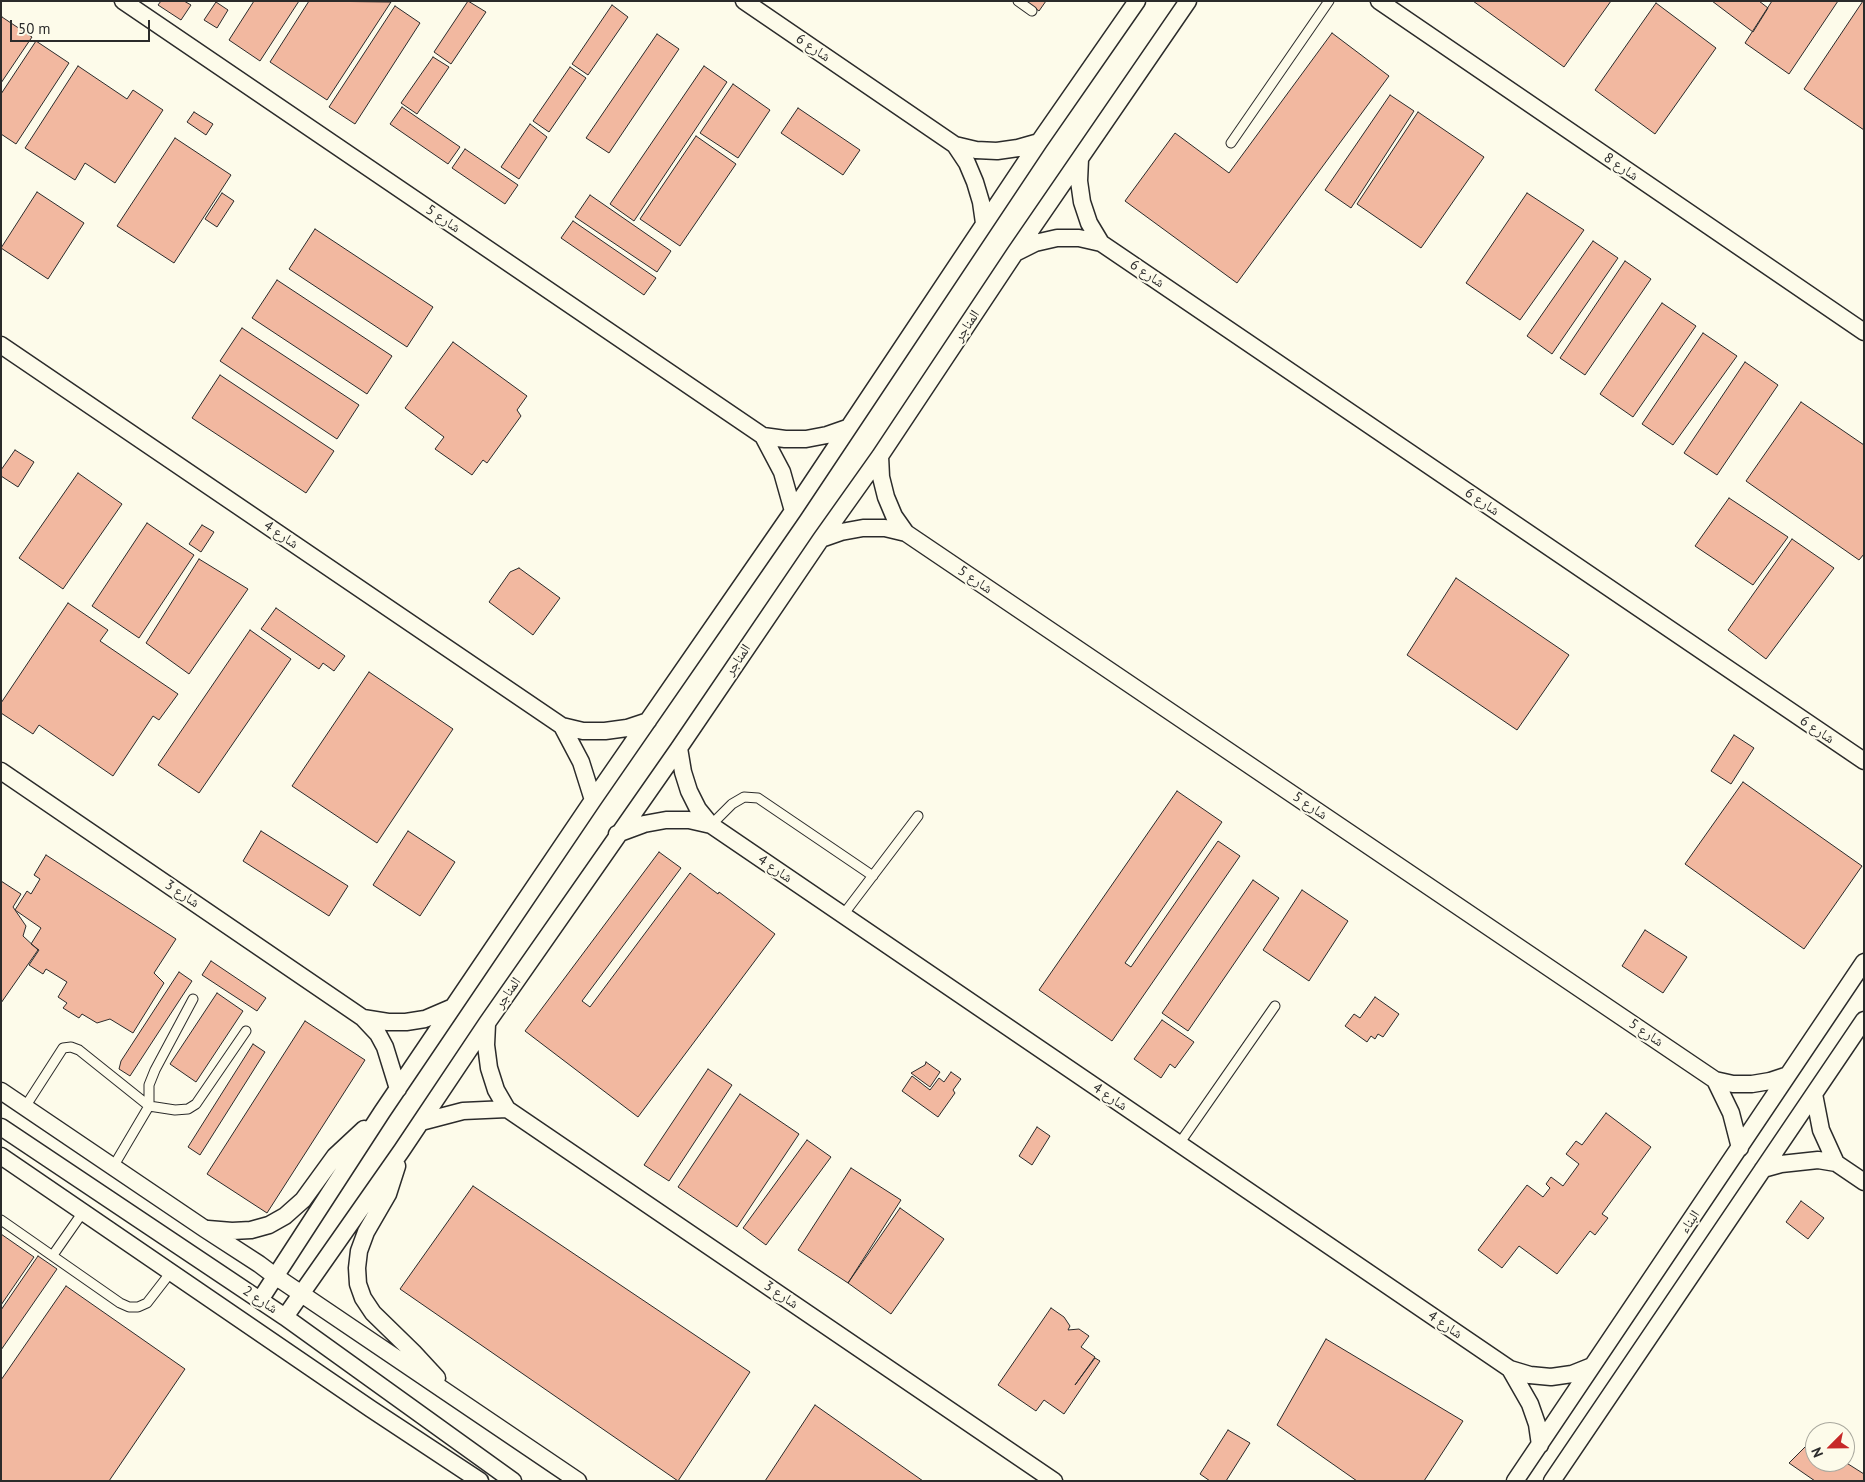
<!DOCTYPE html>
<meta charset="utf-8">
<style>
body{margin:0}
#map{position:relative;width:1865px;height:1482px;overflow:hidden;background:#fdfbea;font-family:"PT Sans",sans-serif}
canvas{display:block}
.frame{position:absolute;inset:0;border:2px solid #2b2b2b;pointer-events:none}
.north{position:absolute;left:1805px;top:1422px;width:50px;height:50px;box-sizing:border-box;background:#fdfbea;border:1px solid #a9a89e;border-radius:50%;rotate:247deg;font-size:14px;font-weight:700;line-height:20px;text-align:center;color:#2b2b2b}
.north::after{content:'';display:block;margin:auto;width:18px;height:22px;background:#c62828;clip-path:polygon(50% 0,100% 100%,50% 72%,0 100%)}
.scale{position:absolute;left:10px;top:20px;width:140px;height:22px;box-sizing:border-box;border:2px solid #2b2b2b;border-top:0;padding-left:6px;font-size:15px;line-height:18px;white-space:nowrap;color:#2b2b2b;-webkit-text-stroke:4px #fdfbea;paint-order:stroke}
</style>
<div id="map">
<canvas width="1865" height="1482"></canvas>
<div class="frame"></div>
<div class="north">N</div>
<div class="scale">50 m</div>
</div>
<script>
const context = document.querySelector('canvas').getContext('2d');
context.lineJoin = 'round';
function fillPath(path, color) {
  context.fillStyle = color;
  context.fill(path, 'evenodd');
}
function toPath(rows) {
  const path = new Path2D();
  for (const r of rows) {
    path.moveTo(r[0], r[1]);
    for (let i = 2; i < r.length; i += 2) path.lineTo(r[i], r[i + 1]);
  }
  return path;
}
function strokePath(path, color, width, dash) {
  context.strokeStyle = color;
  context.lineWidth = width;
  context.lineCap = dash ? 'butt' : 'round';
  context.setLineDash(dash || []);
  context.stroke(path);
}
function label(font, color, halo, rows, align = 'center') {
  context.font = font + ' "PT Sans","Noto Naskh Arabic",sans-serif';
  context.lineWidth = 4;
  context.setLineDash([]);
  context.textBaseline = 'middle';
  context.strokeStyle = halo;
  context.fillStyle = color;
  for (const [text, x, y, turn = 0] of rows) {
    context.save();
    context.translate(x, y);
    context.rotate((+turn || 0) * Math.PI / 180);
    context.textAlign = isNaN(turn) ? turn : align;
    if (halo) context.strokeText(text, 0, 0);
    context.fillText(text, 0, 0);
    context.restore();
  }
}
const building = toPath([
 [161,1,184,1,191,5,181,20,158,5,161,1],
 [254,1,299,1,260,61,229,40,254,1],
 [309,1,391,2,327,100,270,62,309,1],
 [468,1,486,12,451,64,434,52,468,1],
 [1026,1,1046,1,1039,11,1026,1],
 [1473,1,1611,1,1564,67,1473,1],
 [1712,1,1759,1,1768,8,1753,32,1712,1],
 [1772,1,1838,1,1789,74,1745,43,1772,1],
 [1863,1,1864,1,1864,130,1804,89,1863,1],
 [216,2,228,10,217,28,204,20,216,2],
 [1656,3,1716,48,1655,134,1595,90,1656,3],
 [612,5,628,17,588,75,572,64,612,5],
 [395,6,420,23,355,124,329,107,395,6],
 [2,17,32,37,1,83,1,18,2,17],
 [1332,33,1389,76,1237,283,1125,201,1175,133,1229,173,1332,33],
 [657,34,679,49,609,153,586,138,657,34],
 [36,41,69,63,16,144,1,134,1,94,36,41],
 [433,57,449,67,417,114,401,103,433,57],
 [78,66,127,99,133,90,163,110,115,183,85,163,75,180,25,148,78,66],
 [704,66,727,82,634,221,610,204,704,66],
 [570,67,586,78,549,132,533,121,570,67],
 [733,84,770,110,738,158,700,133,733,84],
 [1390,95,1414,111,1351,208,1325,190,1390,95],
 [402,107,460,147,448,164,390,124,402,107],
 [798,108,860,150,843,175,781,133,798,108],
 [194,112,213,124,206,135,187,122,194,112],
 [1418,112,1484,157,1421,248,1357,204,1418,112],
 [530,124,547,137,519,179,501,167,530,124],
 [696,136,736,164,680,246,640,219,696,136],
 [175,138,231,175,174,263,117,226,175,138],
 [465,149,518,185,505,204,452,168,465,149],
 [37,192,84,223,48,279,1,248,37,192],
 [222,193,234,201,217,227,205,219,222,193],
 [1527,193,1584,230,1520,320,1466,283,1527,193],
 [590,195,671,251,657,272,575,217,590,195],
 [573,221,656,278,644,295,561,238,573,221],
 [315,229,433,307,407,347,289,269,315,229],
 [1593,241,1618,258,1552,354,1527,336,1593,241],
 [1625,261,1651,279,1585,375,1560,358,1625,261],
 [277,280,392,356,367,394,252,318,277,280],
 [1662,303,1696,326,1633,417,1600,394,1662,303],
 [242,328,359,405,337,439,220,361,242,328],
 [1703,333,1737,356,1673,445,1642,424,1703,333],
 [453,342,527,396,517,410,521,416,487,463,483,460,472,475,435,449,444,437,405,408,453,342],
 [1745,362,1778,385,1717,475,1684,453,1745,362],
 [220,375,334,451,306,493,192,418,220,375],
 [1801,402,1864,445,1864,554,1859,560,1746,481,1801,402],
 [15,450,34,462,18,487,1,476,1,470,15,450],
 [78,473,122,504,63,589,19,558,78,473],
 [1729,498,1788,537,1753,585,1695,546,1729,498],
 [147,523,194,555,139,638,92,606,147,523],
 [202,525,214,532,201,552,189,544,202,525],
 [1792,539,1834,568,1766,659,1728,630,1792,539],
 [199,559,248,589,189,674,146,643,199,559],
 [519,568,560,598,533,635,489,602,510,572,519,568],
 [1456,578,1569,655,1517,730,1407,655,1456,578],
 [68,603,108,630,100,641,178,694,159,720,153,716,113,776,39,725,33,734,1,713,1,703,68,603],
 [276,608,345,656,334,671,323,663,319,669,261,629,276,608],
 [250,630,291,659,199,793,158,765,250,630],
 [369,672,453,729,377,843,292,786,369,672],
 [1734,735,1754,748,1731,784,1711,771,1734,735],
 [1743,782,1862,866,1804,949,1685,864,1743,782],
 [1177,791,1222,822,1125,963,1131,967,1218,841,1240,856,1112,1041,1039,990,1177,791],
 [261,831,348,886,329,916,243,861,261,831],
 [408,831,455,862,420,916,373,885,408,831],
 [659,852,681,868,582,1001,590,1007,690,873,718,894,719,892,775,934,638,1117,525,1031,659,852],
 [46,855,176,939,154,973,164,983,133,1033,110,1019,97,1023,82,1014,79,1018,63,1008,67,1003,58,997,67,982,46,969,43,974,29,965,39,950,31,944,41,928,15,910,27,891,31,894,40,879,34,875,46,855],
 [1253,880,1279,898,1188,1031,1162,1013,1253,880],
 [1,881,21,894,13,907,26,926,23,936,38,950,1,1003,1,881],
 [1302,890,1348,921,1309,981,1263,950,1302,890],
 [1645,930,1687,957,1663,993,1622,966,1645,930],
 [211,961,266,998,257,1011,202,975,211,961],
 [179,972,192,981,130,1076,119,1069,121,1061,179,972],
 [217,993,243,1011,196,1082,170,1064,217,993],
 [1375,997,1399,1014,1383,1037,1378,1034,1375,1039,1371,1036,1367,1042,1345,1026,1354,1014,1360,1018,1375,997],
 [1162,1020,1194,1042,1175,1068,1170,1064,1161,1078,1134,1059,1162,1020],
 [305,1021,365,1060,267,1213,207,1174,305,1021],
 [253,1044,265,1052,200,1155,188,1147,253,1044],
 [926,1062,940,1072,930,1087,911,1073,925,1065,926,1062],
 [708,1069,732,1085,669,1181,644,1165,708,1069],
 [951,1072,961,1079,953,1090,955,1093,938,1117,902,1091,912,1076,930,1090,939,1078,944,1082,951,1072],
 [740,1094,799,1134,737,1227,678,1187,740,1094],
 [1606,1113,1651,1147,1602,1214,1608,1218,1595,1235,1590,1231,1557,1274,1519,1246,1502,1268,1478,1250,1527,1185,1543,1197,1550,1188,1546,1184,1551,1177,1563,1186,1579,1164,1566,1154,1576,1141,1582,1145,1606,1113],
 [1037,1127,1050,1136,1032,1165,1019,1156,1037,1127],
 [807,1140,831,1157,766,1245,743,1228,807,1140],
 [851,1168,901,1200,848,1283,798,1250,851,1168],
 [473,1186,750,1372,678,1481,400,1289,473,1186],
 [1801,1201,1824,1218,1808,1239,1786,1222,1801,1201],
 [900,1208,944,1239,891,1314,848,1283,900,1208],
 [1,1234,34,1257,1,1305,1,1234],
 [38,1256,57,1269,1,1350,1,1310,38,1256],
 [66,1286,185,1369,109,1481,1,1481,1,1380,66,1286],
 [1051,1308,1064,1317,1070,1326,1068,1330,1079,1329,1089,1336,1081,1347,1095,1357,1075,1385,1095,1358,1100,1361,1064,1414,1044,1400,1036,1411,998,1385,1051,1308],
 [1326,1339,1463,1421,1424,1481,1357,1481,1277,1425,1326,1339],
 [815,1405,923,1481,765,1481,815,1405],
 [1228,1430,1250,1443,1226,1481,1210,1481,1200,1474,1228,1430],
 [1812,1440,1815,1442,1815,1462,1845,1462,1864,1474,1864,1481,1815,1481,1789,1463,1812,1440]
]);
const lane = toPath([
 [1018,1,1032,11],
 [1231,143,1329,1],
 [711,825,732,804,744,797,758,798,873,876],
 [843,915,918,816],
 [25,1107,63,1048,71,1047,79,1050,149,1106,149,1085,155,1070,193,999],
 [1179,1144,1275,1006],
 [113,1167,149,1106,175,1110,188,1109,196,1104,246,1031],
 [1,1220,120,1303,129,1307,138,1307,147,1303,171,1272],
 [53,1255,83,1212]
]);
const street = toPath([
 [123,1,763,436,782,472,793,511],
 [744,1,955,145,967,163,975,182,981,202,984,223],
 [1379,1,1864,332],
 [955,145,976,150,997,151,1018,148,1039,142],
 [1080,159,1079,181,1082,202,1089,223,1101,243],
 [1017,252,1035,243,1057,238,1079,238,1101,243,1864,761],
 [1,345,562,726,583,731,605,731,627,728,648,721],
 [763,436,785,439,806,439,827,435,847,428],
 [880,456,881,477,886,497,894,516,906,533,1715,1080,1733,1084,1752,1084,1770,1081,1788,1075],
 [821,539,841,532,863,528,885,528,906,533],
 [562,726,581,762,593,800],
 [679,748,683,772,689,791,698,809,711,825,1510,1369,1530,1375,1551,1377,1572,1374,1592,1366],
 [1,771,363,1018,378,1034,385,1047,398,1089],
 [617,834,644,824,666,820,689,820,711,825],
 [363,1018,388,1022,406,1022,425,1019,453,1007],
 [487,1024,486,1045,489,1068,496,1090,507,1109,1054,1481],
 [1715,1080,1731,1113,1740,1148],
 [1,1091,205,1229,259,1264,275,1276,578,1481],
 [1814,1094,1821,1130,1836,1163],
 [421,1122,463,1111,507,1109],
 [1,1127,285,1317,513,1481],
 [1,1156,371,1409,480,1481],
 [397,1166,388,1194,366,1232,359,1251,357,1268,358,1284,363,1298,373,1313,413,1352,437,1378],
 [1763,1169,1781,1164,1818,1160,1836,1163,1864,1182],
 [208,1229,232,1231,251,1230,269,1225,285,1216,303,1200,335,1156,364,1129],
 [260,1300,382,1112,593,800,793,511,1039,142,1137,1],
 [285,1317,402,1150,487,1023,679,748,821,539,880,456,1015,253,1188,1],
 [1510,1369,1530,1404,1537,1424,1540,1445],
 [1515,1481,1864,962],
 [1552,1481,1864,1020]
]);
const streetNames = [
 ["شارع 6",813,48,34],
 ["شارع 8",1621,167,34],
 ["شارع 5",443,219,34],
 ["شارع 6",1147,274,34],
 ["المناجر",967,326,-56],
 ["شارع 6",1482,502,34],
 ["شارع 4",281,535,34],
 ["شارع 5",975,580,34],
 ["المناجر",738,660,-56],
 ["شارع 6",1817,730,34],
 ["شارع 5",1310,806,34],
 ["شارع 4",775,869,34],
 ["شارع 3",182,894,34],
 ["المناجر",508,993,-55],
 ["شارع 5",1646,1033,34],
 ["شارع 4",1110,1097,34],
 ["البناء",1690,1222,-56],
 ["شارع 3",781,1295,34],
 ["شارع 2",260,1300,33],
 ["شارع 4",1445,1325,34]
];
fillPath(building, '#f2b8a0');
strokePath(building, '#2b2b2b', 1);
strokePath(lane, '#2b2b2b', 11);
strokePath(street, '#2b2b2b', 19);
strokePath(lane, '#fdfbea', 9);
strokePath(street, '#fdfbea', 16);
label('14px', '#2b2b2b', '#fdfbea', streetNames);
</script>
